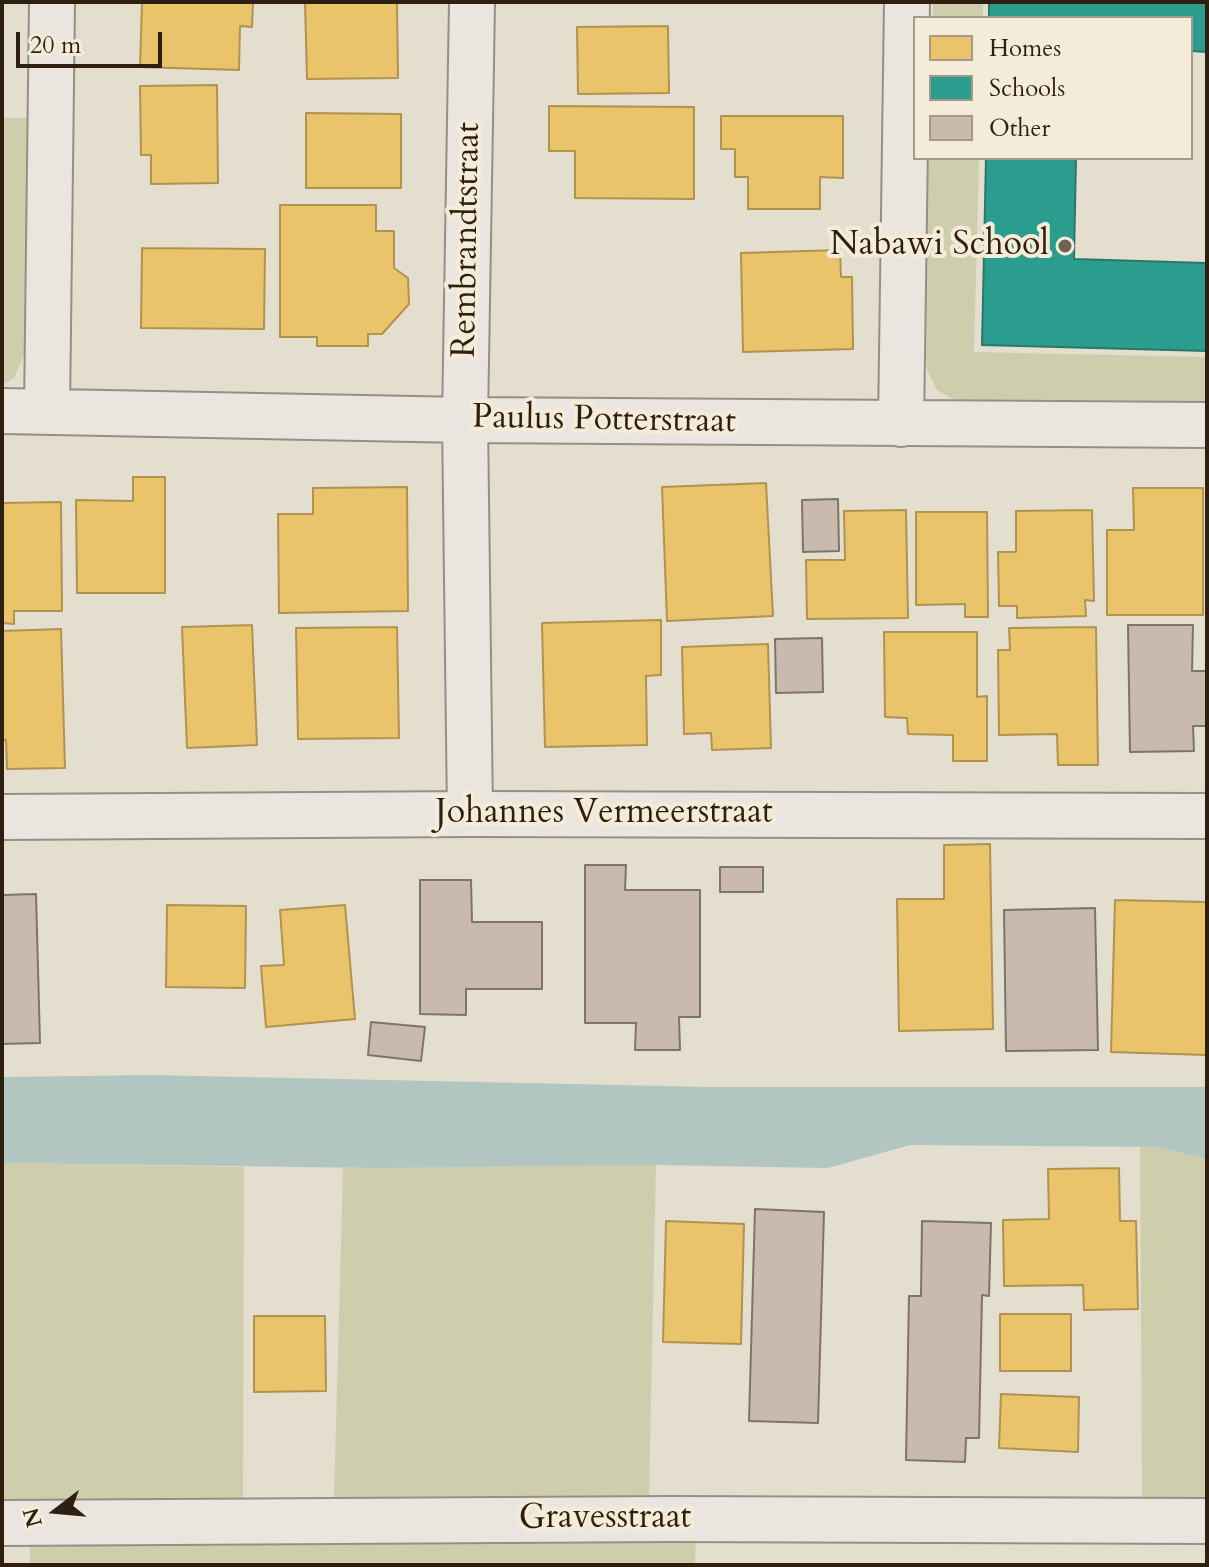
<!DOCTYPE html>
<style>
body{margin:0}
#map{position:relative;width:1209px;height:1567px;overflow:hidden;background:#e4dece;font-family:Cardo,serif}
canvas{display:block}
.frame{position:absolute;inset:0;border:4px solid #2f1f10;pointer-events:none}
.legend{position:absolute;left:913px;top:16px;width:280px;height:144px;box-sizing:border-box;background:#f4ecd9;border:2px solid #a59a89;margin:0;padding:10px 14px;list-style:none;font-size:24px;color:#2f1f10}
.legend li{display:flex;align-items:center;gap:16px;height:40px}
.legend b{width:40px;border:2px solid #a59a89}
.north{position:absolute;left:16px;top:1471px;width:80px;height:80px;-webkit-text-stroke:6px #f4ecd9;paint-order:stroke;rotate:254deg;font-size:22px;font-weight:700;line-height:32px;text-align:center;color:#2f1f10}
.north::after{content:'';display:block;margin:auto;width:28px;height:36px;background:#2f1f10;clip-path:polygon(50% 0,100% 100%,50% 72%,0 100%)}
.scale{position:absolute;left:16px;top:32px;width:146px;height:36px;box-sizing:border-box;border:4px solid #2f1f10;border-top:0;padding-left:10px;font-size:24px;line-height:28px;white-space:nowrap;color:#2f1f10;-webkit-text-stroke:6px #f4ecd9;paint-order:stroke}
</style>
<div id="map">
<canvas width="1209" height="1567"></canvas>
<div class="frame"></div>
<ul class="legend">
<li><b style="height:22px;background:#e9c46a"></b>Homes</li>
<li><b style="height:22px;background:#2a9d8f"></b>Schools</li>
<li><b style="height:22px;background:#cabaae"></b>Other</li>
</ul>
<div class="north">N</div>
<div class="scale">20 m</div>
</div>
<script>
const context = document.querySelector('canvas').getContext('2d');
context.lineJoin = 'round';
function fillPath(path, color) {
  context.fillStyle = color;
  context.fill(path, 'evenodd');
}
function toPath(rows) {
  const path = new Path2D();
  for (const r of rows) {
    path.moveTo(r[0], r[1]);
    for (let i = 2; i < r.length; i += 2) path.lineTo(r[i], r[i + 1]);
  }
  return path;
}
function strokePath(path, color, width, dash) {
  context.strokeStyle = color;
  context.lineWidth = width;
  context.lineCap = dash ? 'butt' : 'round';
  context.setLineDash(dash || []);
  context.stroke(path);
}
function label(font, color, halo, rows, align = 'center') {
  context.font = font + ' Cardo,serif';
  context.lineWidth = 8;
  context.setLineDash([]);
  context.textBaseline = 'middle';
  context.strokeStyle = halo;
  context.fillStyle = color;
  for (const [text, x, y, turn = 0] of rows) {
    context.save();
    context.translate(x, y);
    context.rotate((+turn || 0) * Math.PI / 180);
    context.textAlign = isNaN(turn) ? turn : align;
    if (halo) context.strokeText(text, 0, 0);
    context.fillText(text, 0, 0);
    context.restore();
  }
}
const green = toPath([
 [933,2,983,2,983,18,933,18],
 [2,118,27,118,27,347,14,378,2,385],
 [927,158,979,158,974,352,1207,357,1207,401,976,402,953,399,937,390,927,370,921,333],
 [1140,1147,1158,1147,1207,1159,1207,1505,1142,1504],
 [2,1163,244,1167,243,1499,2,1503],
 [656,1165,649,1496,334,1497,343,1168],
 [30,1534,696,1534,695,1565,30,1565]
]);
const water = toPath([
 [153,1075,710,1087,1207,1087,1207,1159,1158,1147,910,1145,828,1168,656,1165,376,1168,2,1163,2,1077]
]);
const homes = toPath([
 [142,2,253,2,252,27,240,26,239,70,140,67,142,2],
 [305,2,397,2,398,78,307,79,305,2],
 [668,26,669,93,578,94,577,27,668,26],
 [217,85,218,183,151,184,151,155,141,155,140,86,217,85],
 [549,106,694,107,694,199,575,198,575,151,549,151,549,106],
 [306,113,401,114,401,188,306,188,306,113],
 [721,116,843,116,843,178,820,177,820,209,748,209,748,177,735,177,735,149,721,149,721,116],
 [280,205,376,205,376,231,394,231,394,268,408,278,409,304,382,334,368,334,368,346,317,346,317,337,280,337,280,205],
 [142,248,265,249,264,329,141,328,142,248],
 [840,250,841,277,852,277,853,349,743,352,741,253,840,250],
 [133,477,165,477,165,593,77,593,76,500,133,501,133,477],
 [766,483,773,616,667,621,662,487,766,483],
 [407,487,408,611,279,613,278,514,313,514,313,488,407,487],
 [1133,488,1203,488,1203,615,1107,615,1107,530,1134,530,1133,488],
 [61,502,62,611,14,611,14,624,2,623,2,503,61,502],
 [906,510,908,618,807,619,806,560,845,560,844,511,906,510],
 [1092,510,1094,601,1085,600,1086,616,1017,618,1017,606,999,606,998,552,1016,552,1016,511,1092,510],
 [916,512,987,512,988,617,965,617,965,604,916,605,916,512],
 [661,620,661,675,646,676,647,745,545,747,542,623,661,620],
 [252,625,257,745,187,748,182,627,252,625],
 [397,627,399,738,298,739,296,628,397,627],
 [1096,627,1098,765,1058,765,1057,734,999,735,998,650,1010,650,1009,628,1096,627],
 [61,629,65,768,7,769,6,740,2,740,2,631,61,629],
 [884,632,977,632,977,697,987,696,987,761,953,761,953,735,908,734,907,718,885,717,884,632],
 [768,644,771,748,712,750,711,733,684,734,682,647,768,644],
 [990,844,993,1029,899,1031,897,899,944,899,944,845,990,844],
 [1115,900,1207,902,1207,1055,1111,1052,1115,900],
 [167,905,246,906,245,988,166,987,167,905],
 [345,905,355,1019,266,1027,261,966,284,965,280,910,345,905],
 [1119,1168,1120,1221,1136,1221,1138,1309,1084,1310,1083,1285,1004,1286,1003,1220,1049,1219,1048,1169,1119,1168],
 [666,1221,744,1224,741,1344,663,1342,666,1221],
 [1000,1314,1071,1314,1071,1371,1000,1371,1000,1314],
 [254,1316,325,1316,326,1391,254,1392,254,1316],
 [1001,1394,1079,1397,1078,1452,999,1448,1001,1394]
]);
const schools = toPath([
 [989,2,1207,2,1207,52,1191,51,1191,18,989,18,989,2],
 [986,158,1076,158,1074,259,1207,263,1207,351,982,345,986,158]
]);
const building = toPath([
 [838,499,839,551,803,552,802,500,838,499],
 [1128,625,1193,625,1192,671,1207,671,1207,726,1193,726,1194,751,1130,752,1128,625],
 [822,638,823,692,776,693,775,639,822,638],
 [585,865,626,865,625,890,700,890,700,1017,679,1017,680,1050,635,1050,636,1023,585,1023,585,865],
 [720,867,763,867,763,892,720,892,720,867],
 [420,880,471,880,472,922,542,922,542,989,466,989,466,1015,420,1014,420,880],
 [36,894,40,1043,2,1044,2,895,36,894],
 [1095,908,1098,1050,1006,1051,1004,910,1095,908],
 [371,1022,425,1027,421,1061,368,1055,371,1022],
 [755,1209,824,1212,818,1423,749,1421,755,1209],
 [922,1221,991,1223,989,1296,982,1295,979,1438,966,1438,965,1462,906,1460,909,1296,921,1296,922,1221]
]);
const minor = toPath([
 [2,411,465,420,1207,425],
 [47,411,52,2],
 [901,424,907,2],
 [470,814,465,420,472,2],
 [2,1523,671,1519,1207,1521]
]);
const tertiary = toPath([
 [2,817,470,814,1207,816]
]);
const markers = [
 [1065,246,8,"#6e6252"]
];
const streetNames = [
 ["Rembrandtstraat",468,240,-89],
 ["Paulus Potterstraat",604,421,1],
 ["Johannes Vermeerstraat",604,814],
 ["Gravesstraat",605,1519]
];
const poiNames = [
 ["Nabawi School",1049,246]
];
fillPath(green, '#cfceac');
fillPath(water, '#b2c6c1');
fillPath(homes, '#e9c46a');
strokePath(homes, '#b1924f', 2);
fillPath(schools, '#2a9d8f');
strokePath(schools, '#2c7769', 2);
fillPath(building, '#cabaae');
strokePath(building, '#7b756b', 2);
strokePath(minor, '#958f84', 48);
strokePath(tertiary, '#958f84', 48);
strokePath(minor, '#eae6df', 44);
strokePath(tertiary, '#eae6df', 44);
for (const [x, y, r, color] of markers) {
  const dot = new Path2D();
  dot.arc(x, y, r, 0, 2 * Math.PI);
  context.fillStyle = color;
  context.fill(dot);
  strokePath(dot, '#f4ecd9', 3);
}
label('34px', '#2f1f10', '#f4ecd9', streetNames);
label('34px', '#2f1f10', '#f4ecd9', poiNames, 'right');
</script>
